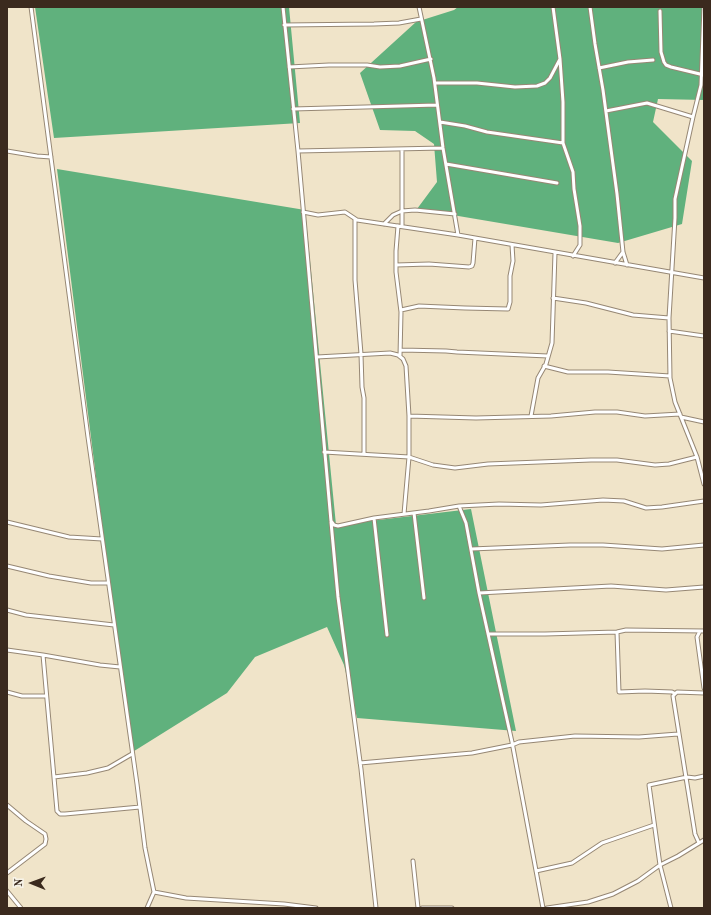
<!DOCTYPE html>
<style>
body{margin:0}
#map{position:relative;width:711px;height:915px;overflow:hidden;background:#f0e4c9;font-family:"Old Standard TT",serif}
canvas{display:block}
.frame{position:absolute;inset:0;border:8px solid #3b2a1e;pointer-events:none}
.north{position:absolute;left:12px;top:863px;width:40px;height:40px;-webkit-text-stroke:3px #f7f3e8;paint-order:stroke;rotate:271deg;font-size:11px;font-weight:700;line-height:16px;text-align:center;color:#3b2a1e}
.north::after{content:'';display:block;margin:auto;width:14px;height:18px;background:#3b2a1e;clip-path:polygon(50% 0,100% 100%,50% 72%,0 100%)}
</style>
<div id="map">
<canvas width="711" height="915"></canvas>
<div class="frame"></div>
<div class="north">N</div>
</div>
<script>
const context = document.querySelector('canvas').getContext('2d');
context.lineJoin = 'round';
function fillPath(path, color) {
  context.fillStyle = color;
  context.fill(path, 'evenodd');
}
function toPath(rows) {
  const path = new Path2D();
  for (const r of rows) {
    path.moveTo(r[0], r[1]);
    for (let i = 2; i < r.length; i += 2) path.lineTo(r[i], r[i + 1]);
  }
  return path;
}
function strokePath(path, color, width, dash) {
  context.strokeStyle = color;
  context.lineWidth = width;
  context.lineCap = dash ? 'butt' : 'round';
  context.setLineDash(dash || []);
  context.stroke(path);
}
const forest = toPath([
 [35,7,289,7,300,123,54,138],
 [458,7,704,7,704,100,658,99,653,122,692,161,682,224,618,243,417,209,437,182,434,144,415,131,380,130,360,73,416,22,454,10],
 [57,169,305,210,336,525,471,509,516,731,357,718,344,665,327,627,255,657,227,693,131,753]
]);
const minor = toPath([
 [31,7,88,437,137,784,145,848,154,892,147,908],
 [283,7,298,151,331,521,334,525,338,526,374,518,429,511,459,506,466,523,479,593,512,742,543,908],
 [419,7,434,78,443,148,458,235],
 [553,7,560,59,563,102,563,143],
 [590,7,595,44,603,90,617,194,623,252,627,265],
 [660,11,661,52,664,62,666,65,671,67,704,75],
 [284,25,374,24,399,23,421,19],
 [289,67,329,65,367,65,380,67,400,66,431,59],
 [599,68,628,62,653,60],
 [435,83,477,83,515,87,537,86,545,83,550,78,560,59],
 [293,109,437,105],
 [606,111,647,103,693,117,675,199,675,218,669,318,670,378,675,402,697,457,704,484],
 [693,117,701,85,704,7],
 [440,122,465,126,487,132,563,143,573,172,574,189,580,226,580,245,573,256],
 [402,149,402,226],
 [7,151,37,156,51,157],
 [298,151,443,148],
 [446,164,557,183],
 [303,212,318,215,345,212,357,220,458,235,704,278],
 [355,219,355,280,361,354,362,387,364,398,364,454],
 [384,224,393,215,402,211,415,210,455,214],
 [398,226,396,251,396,272,401,312,400,356],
 [615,263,623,252],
 [396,265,429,264,469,267,472,266,473,263,475,238],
 [553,298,586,303,633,315,669,318],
 [401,310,419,306,465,308,508,309,510,302,510,276,513,261,512,245],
 [669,331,704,336],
 [401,350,446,351,457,352,548,356],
 [317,357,390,353,398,355,403,359,406,366,409,416,409,457,404,514],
 [544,366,568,372,608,372,670,376],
 [409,416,476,418,551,416,595,412,617,412,645,416,680,414],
 [531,416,538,378,546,364,552,343,555,253],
 [681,417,704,422],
 [324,452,409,457,433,465,455,468,488,464,591,460,617,460,655,465,669,464,697,457],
 [459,506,499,504,541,505,603,500,624,501,646,508,662,507,704,501],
 [414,513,424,598],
 [374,518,387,635],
 [7,522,69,537,102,539],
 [331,522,338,597,361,769,376,908],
 [471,549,570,545,603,545,662,549,704,545],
 [7,566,49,576,91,583,108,583],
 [479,593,611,586,666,590,704,587],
 [7,610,26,615,114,625],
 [700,631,697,637,704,688],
 [617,632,619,692,645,691,672,692,674,693],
 [488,634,545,634,617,632,626,630,704,631],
 [7,650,43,655,100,665,120,667],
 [43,655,57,811,60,814,65,814,140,807],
 [7,692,22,696,46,696],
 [360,763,472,753,512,745,519,742,575,736,639,737,678,734],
 [54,777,87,773,108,768,132,754],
 [7,805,26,821,45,834,46,839,45,844,7,873],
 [699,843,695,834,673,696,677,692,704,693],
 [413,861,418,908],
 [536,871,572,863,602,843,654,825],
 [7,891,21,908],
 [154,892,186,898,284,904,316,908],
 [422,908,452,908],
 [547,908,588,902,613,894,638,881,660,865,678,856,704,840],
 [671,908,660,865,649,785,687,777,695,778,704,776]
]);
fillPath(forest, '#60b17d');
strokePath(minor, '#968774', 5);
strokePath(minor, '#fff', 3);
</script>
